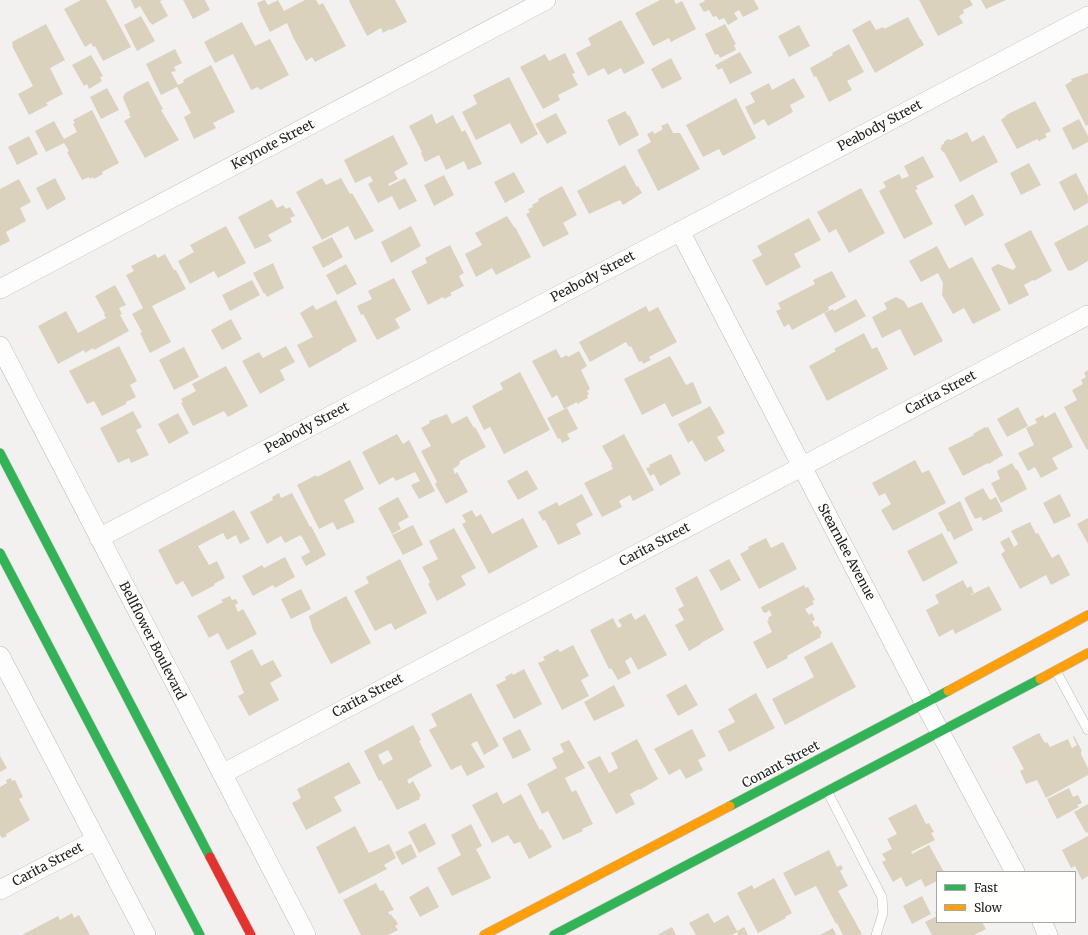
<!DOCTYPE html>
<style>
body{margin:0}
#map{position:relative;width:1088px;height:935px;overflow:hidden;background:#f2f1ef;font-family:Merriweather,serif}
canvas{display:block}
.legend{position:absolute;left:936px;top:871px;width:140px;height:52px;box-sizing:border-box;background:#fffffe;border:1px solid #a7a7a6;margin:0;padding:5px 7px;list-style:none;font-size:12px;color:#232221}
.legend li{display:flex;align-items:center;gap:8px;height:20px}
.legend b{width:20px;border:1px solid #a7a7a6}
</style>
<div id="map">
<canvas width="1088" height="935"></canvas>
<ul class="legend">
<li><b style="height:5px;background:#30b455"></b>Fast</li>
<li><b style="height:5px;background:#ff9f0a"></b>Slow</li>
</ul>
</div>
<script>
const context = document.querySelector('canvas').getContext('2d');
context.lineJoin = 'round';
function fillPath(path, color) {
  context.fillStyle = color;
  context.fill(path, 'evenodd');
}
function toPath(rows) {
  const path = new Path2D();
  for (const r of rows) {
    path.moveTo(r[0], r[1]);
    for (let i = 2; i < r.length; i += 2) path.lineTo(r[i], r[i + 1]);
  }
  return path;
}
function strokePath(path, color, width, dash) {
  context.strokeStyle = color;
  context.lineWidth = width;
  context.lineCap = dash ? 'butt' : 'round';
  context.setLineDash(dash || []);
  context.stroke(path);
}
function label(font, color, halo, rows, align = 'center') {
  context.font = font + ' Merriweather,serif';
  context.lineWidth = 3.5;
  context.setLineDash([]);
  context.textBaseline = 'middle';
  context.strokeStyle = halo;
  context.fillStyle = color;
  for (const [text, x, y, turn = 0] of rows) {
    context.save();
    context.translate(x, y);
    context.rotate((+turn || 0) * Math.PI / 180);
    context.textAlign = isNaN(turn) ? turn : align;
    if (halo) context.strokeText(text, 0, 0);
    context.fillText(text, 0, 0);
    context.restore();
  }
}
const building = toPath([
 [81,0,106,0,131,47,103,61,95,46,93,47,91,43,85,47,64,9],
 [131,0,163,0,160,1,168,16,152,25,151,23,150,23,140,6,135,9],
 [183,0,205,0,210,10,193,19],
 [264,0,265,0,268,5,278,0,284,11,305,0,316,0,319,5,323,3,346,46,315,62,312,57,306,61,293,37,287,23,270,32,259,10,260,10,257,3],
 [350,0,395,0,407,22,391,30,390,29,383,33,381,28,367,36,349,1],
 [660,0,674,0,676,4,682,1,696,29,671,42,669,38,653,46,635,13],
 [704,0,754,0,759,9,743,17,739,10,734,13,738,19,728,25,724,18,719,20,716,16,713,17,709,10,704,12,699,4,705,1],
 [919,0,970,0,973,5,963,10,964,13,959,16,963,23,938,36],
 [981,0,1006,0,986,9],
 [141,16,155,41,137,51,124,25],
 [908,17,920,39,921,39,924,45,875,73,852,30,870,20,876,30,883,27,884,29],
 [621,20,645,63,624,74,621,68,608,75,604,68,588,76,576,53,591,45,588,38],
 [242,22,255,46,270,39,289,75,260,90,258,87,251,90,233,54,215,63,204,42],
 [46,24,65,60,50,68,63,94,46,103,48,105,29,115,18,94,33,86,12,46,13,45,12,42],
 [725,24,736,44,734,45,736,50,720,58,718,54,715,55,705,34],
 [799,25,810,46,789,57,778,36],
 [849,44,864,72,847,81,852,90,829,102,816,76,814,77,810,68,833,55,832,53],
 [175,49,182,63,174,67,176,71,171,72,178,85,184,82,183,80,211,65,235,112,213,123,216,128,194,139,184,117,191,113,177,87,161,95,146,64],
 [740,52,752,73,730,84,722,68,718,70,715,65],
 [565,53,575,73,572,74,578,85,558,95,560,100,543,109,520,67,545,54,549,61],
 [91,55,103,76,100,77,102,81,89,89,87,84,84,86,72,65],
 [671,58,682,79,662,89,651,69],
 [1088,73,1088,125,1086,126,1065,85,1072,81,1071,79],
 [509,77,538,134,521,144,510,123,476,140,462,112,477,104,473,95],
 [794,78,805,97,790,105,793,112,768,126,764,119,754,125,745,107,755,102,750,93,769,83,772,90],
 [148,81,163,109,161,110,179,140,145,158,124,121,131,117,129,115,130,114,123,98,125,93],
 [107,88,119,110,101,119,90,97],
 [736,98,756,138,723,156,719,149,703,157,686,125],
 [1035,101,1051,131,1045,134,1047,137,1039,141,1037,139,1017,149,1001,120,1006,116,1006,115],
 [92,110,119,163,102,172,103,174,94,179,93,177,90,179,89,177,82,180,67,152,69,151,64,143,46,152,35,131,54,121,64,139,77,132,73,124,75,123,73,120],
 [625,111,628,116,629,115,639,135,619,146,607,120],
 [556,113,567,133,547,144,535,124],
 [432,114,436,124,453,115,462,132,465,130,482,164,468,170,464,161,446,170,439,155,425,162,421,153,422,152,409,126],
 [1079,119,1088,136,1088,142,1073,150,1062,128],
 [668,123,673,133,680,133,700,169,658,191,637,150,651,142,647,134,653,131,654,134,663,129,661,126],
 [967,132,972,142,984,135,998,162,960,182,944,152,943,152,940,148,942,147,941,145,944,144,944,142,948,139,951,140],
 [393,135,408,164,394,172,398,179,388,184,389,186,405,178,417,201,399,210,392,196,378,203,368,184,373,181,370,176,355,183,344,160],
 [29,136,38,154,17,165,8,147],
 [923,156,934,177,916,186,918,189,915,190,933,224,904,239,879,191,886,187,883,182,899,174,902,179,909,176,904,166],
 [1029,163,1041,185,1021,195,1010,173],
 [625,165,637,187,638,186,642,193,623,205,620,200,589,214,577,191],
 [514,172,525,192,505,203,494,182],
 [1076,173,1088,196,1088,203,1074,211,1059,182],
 [444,175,454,195,434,206,424,185],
 [55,178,66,199,47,210,36,188],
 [322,178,326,185,341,178,350,194,352,193,374,231,355,240,348,226,322,240,296,192],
 [19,179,31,202,20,208,26,221,6,232,10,241,0,246,0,189],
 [562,186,577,215,563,223,569,234,543,247,526,214,530,212,528,209,533,207,532,205,539,201,538,199],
 [861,188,885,233,849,253,836,229,829,233,817,212],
 [973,194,984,215,965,226,954,205],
 [272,199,277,208,283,205,286,209,290,207,295,216,290,218,292,222,268,235,272,241,255,249,238,217],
 [507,216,514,227,515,227,531,257,496,275,492,268,476,277,465,254,482,245,475,233],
 [809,218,821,240,794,254,801,267,766,286,752,260,762,255,757,246],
 [1088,225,1088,261,1071,271,1070,270,1068,271,1054,243],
 [226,226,246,263,218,278,214,271,190,284,178,261,194,252,190,245],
 [411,226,421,246,391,263,381,242],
 [1031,230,1052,271,1034,281,1033,280,1024,285,1029,295,1009,305,991,268,998,264,1013,270,1016,267,1004,244],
 [332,237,343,257,323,268,312,247],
 [450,245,464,273,459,276,464,286,450,293,452,295,444,299,443,297,428,305,411,271,427,263,425,258],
 [937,246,949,269,972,257,1001,310,973,324,964,308,953,314,942,295,943,283,938,273,921,282,909,261],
 [155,254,158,258,165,254,174,270,176,270,186,289,152,306,171,342,150,353,140,333,142,332,132,314,143,308,126,275,134,271,131,266],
 [273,263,284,288,267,297,265,293,264,294,253,273],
 [346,264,357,284,337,295,326,275],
 [832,271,846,297,828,307,829,310,792,330,789,324,784,327,776,311,781,309,778,303,815,284,813,280],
 [394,278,411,310,395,319,400,328,377,340,363,314,361,315,357,306,372,299,368,291],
 [252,280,260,295,230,311,222,295],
 [115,285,126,305,119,308,122,314,120,315,129,331,94,350,93,348,85,353,84,350,58,364,38,326,66,311,78,333,106,318,104,315,105,314,95,296],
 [896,297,904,301,908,308,922,302,943,341,914,356,900,329,882,338,872,317,887,309,884,303],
 [856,299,866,316,835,333,824,313,833,309,834,311],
 [336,300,357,341,342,349,342,350,309,368,297,345,313,337,300,313,313,305,316,310],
 [646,306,649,312,658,307,677,342,649,357,651,360,643,364,642,361,639,362,631,346,629,347,626,342,590,362,579,342],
 [231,319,242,339,222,350,211,330],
 [864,333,872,349,877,347,888,369,827,401,809,366,836,351,834,349],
 [119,346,137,381,130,385,136,397,126,402,126,404,102,416,94,401,87,404,69,371],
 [286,346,295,362,280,370,285,380,260,394,242,361,259,352,263,358],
 [184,347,199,377,174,390,159,360],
 [556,349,561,358,567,355,568,357,579,351,587,366,581,370,590,389,587,391,589,394,587,395,588,398,577,404,577,402,564,409,557,395,552,398,532,361],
 [670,356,686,385,693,382,702,403,672,417,665,403,642,415,624,379],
 [226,366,248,406,228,417,224,411,193,426,181,403,183,402,181,399,196,391,192,384],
 [1088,370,1088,449,1087,450,1064,407,1077,400,1072,390,1083,384,1081,380,1086,377,1084,373],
 [520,372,550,430,504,454,490,427,484,430,472,406,503,389,500,383],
 [710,406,725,433,717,437,725,451,705,462,692,440,688,443,678,424],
 [1018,407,1028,426,1007,437,997,419],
 [567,408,578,429,567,434,570,439,562,443,560,438,558,439,547,418],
 [133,411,142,427,136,430,149,455,131,463,129,458,118,463,100,428],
 [1055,412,1073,447,1052,458,1058,469,1041,478,1035,467,1028,471,1018,453,1034,445,1026,428,1037,423,1035,419,1043,415,1045,418],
 [178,413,189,433,169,444,158,424],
 [447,414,452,424,467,416,474,428,475,427,486,447,460,461,459,465,453,469,455,474,457,472,468,492,446,504,435,484,437,482,421,451,431,446,421,428,430,423,429,421],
 [985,427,986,428,988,427,1003,455,989,464,988,463,963,476,948,448,974,435,973,434],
 [397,434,403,444,409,440,435,491,419,499,411,485,420,481,415,472,396,481,393,477,379,485,362,452],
 [624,434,654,490,633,501,630,495,619,501,622,507,602,517,584,483,613,469,611,465,612,464,602,446],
 [671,454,681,474,660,486,654,474,650,476,646,468,650,467,649,465],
 [350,460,364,489,344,500,355,522,337,530,333,522,319,529,297,485,316,475,317,477],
 [915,460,922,473,929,470,946,503,893,531,881,510,891,504,885,493,879,496,872,483],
 [1012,463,1016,470,1017,469,1027,489,1001,503,991,483,1000,479,997,471],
 [527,470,538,489,518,500,507,481],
 [983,488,990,500,996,497,1003,511,983,521,981,517,975,519,964,498],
 [279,493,281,498,292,493,310,527,311,526,326,555,306,566,301,557,310,552,301,535,285,543,281,536,267,544,250,512,273,500,272,497],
 [582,494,593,515,576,524,581,534,558,545,545,520,543,521,538,512,557,502,559,506],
 [1060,494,1071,516,1054,524,1043,503],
 [398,497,409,517,398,523,401,529,392,534,378,508],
 [960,501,973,530,954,540,950,531,948,532,938,513],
 [234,510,250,539,240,544,236,535,227,540,223,533,198,546,209,565,217,561,225,578,214,584,215,585,192,597,183,581,176,585,158,550],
 [472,510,476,517,481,514,492,534,523,518,538,547,489,574,462,524,466,522,462,515],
 [1088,518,1088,544,1077,524],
 [1030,522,1036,534,1038,533,1052,558,1059,554,1070,575,1051,585,1046,575,1020,589,1001,554,1005,551,1000,542,1009,537,1014,547,1018,544,1011,531],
 [413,525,423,545,403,555,392,535],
 [454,528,476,568,461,576,466,585,437,601,428,584,430,582,422,567,438,559,429,541],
 [942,533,958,563,923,582,907,551],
 [766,538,771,548,783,542,797,569,759,589,740,554,749,549,748,547],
 [285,557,295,577,275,588,273,585,253,596,242,576,262,565,264,568],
 [400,559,427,613,395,630,391,623,375,631,354,591,369,583,366,577],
 [729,559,741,580,721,591,709,570],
 [697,576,724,630,701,643,701,644,689,651,675,625,684,620,678,609,684,606,675,588],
 [963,580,967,588,971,586,974,593,971,594,971,595,989,586,1002,610,955,634,953,629,939,637,926,610,939,603,935,595],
 [804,585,805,588,808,587,815,600,812,601,814,604,805,609,809,615,812,613,815,620,812,621,815,627,818,626,822,633,820,635,821,637,787,656,788,658,767,669,753,642,772,632,767,621,769,620,768,618,772,615,769,610,766,613,763,612,761,607],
 [301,589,311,609,291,619,281,599],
 [230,596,232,600,236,599,238,603,235,605,238,612,243,609,257,634,227,650,218,633,209,638,197,616,223,602,221,600],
 [346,596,371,643,331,664,313,630,309,616],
 [631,613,635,620,645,614,667,655,638,670,631,657,625,661,631,673,618,680,611,668,609,669,590,630,613,618,618,628,622,626,618,620],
 [832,642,856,687,785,725,772,699,814,677,804,657],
 [573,645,589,676,581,680,589,696,562,710,538,663,545,660,543,657,558,649,560,652],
 [252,649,261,666,273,660,282,676,270,683,279,700,249,716,238,696,244,693,230,661],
 [524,669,542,704,514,719,496,685,506,680,505,677,512,673,513,675],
 [686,684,698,705,678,716,666,695],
 [614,685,625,706,594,721,584,702],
 [471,693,499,746,484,755,477,741,471,744,485,767,467,776,461,765,451,770,429,730,437,726,431,714],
 [756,693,775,728,729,752,718,731,735,722,728,709],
 [413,725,421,740,419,741,432,766,407,780,409,784,413,781,421,796,419,797,420,799,397,810,381,780,379,781,364,751],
 [388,750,393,759,383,765,378,755],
 [520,729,531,750,513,759,502,738],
 [692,729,706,756,698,760,703,770,686,779,680,769,669,775,654,749],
 [1039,733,1045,743,1047,742,1050,747,1068,739,1072,748,1077,745,1073,737,1074,736,1082,751,1081,752,1081,754,1088,768,1088,775,1046,798,1037,780,1026,784,1020,771,1024,769,1012,747],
 [637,739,658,779,640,790,639,789,630,794,635,804,616,814,587,762,600,756,609,773,618,768,611,753],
 [569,740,585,768,565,778,572,792,576,790,593,824,582,829,583,831,563,840,548,811,542,814,527,784,557,768,552,758,564,752,560,744],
 [0,756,7,768,0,772],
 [349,762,361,783,334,797,342,811,306,830,292,803,301,798,297,789],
 [11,778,12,781,15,780,23,797,19,799,30,820,6,834,7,836,2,838,0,835,0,787,7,783,6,780],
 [1069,788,1073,797,1078,795,1082,803,1077,805,1079,807,1057,819,1047,799],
 [497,792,503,804,521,794,540,830,542,829,552,847,529,859,520,842,514,844,508,835,492,843,472,805],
 [916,804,926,824,929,823,934,832,931,833,935,840,911,852,912,854,929,845,944,872,937,872,937,881,925,887,921,879,906,887,901,877,893,882,882,862,886,860,882,854,892,849,887,839,897,834,888,818],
 [1088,804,1088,832,1086,833,1074,812],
 [425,823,436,844,419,853,408,832],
 [471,824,482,846,476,849,491,878,452,896,437,868,461,855,451,835],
 [355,826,369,853,389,844,396,858,384,865,387,869,339,894,316,847],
 [1088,836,1088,876,1082,880,1075,866,1071,868,1062,850],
 [411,844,417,857,402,865,395,852],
 [829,850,837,867,841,865,843,869,840,871,848,886,838,891,862,934,859,935,843,935,837,923,836,924,816,886,795,896,783,873],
 [774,878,792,913,785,917,786,918,758,933,737,893,752,885,754,889],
 [376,883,380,891,383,890,394,910,388,912,390,915,391,914,394,919,395,919,398,924,395,926,398,930,388,935,361,935,343,900],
 [428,886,439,907,420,917,409,897],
 [922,896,931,914,912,924,903,906],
 [937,911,937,922,982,922,986,929,974,935,932,935,925,922,937,916,935,912],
 [72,913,74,918,79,915,90,935,22,935,58,916,60,920],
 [708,913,714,923,728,915,737,931,744,927,748,935,738,935,737,932,732,935,696,935,689,923],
 [672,927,676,935,657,935],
 [833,928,836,935,820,935]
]);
const lane = toPath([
 [1056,671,1088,730],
 [827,791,882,897,883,913,876,935]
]);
const street = toPath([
 [680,231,925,704,1015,872],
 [0,289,546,0],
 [0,346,306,935],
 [99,538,1088,16],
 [0,656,146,935],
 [222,774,1088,315],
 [0,890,96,840],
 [1042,922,1048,935]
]);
const fast = toPath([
 [0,453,210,857],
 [0,553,200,935],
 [730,806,948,691],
 [554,935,1040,679]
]);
const slow = toPath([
 [1040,679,1088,653],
 [948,691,1088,615],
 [484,935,730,806]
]);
const jam = toPath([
 [210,857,251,935]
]);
const streetNames = [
 ["Peabody Street",880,126,-28],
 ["Keynote Street",273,145,-28],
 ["Peabody Street",593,277,-28],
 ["Carita Street",941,393,-28],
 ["Peabody Street",307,428,-28],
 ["Carita Street",655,545,-28],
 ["Stearnlee Avenue",846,552,62],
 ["Bellflower Boulevard",152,641,63],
 ["Carita Street",368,696,-28],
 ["Conant Street",781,765,-28],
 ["Carita Street",48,865,-28]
];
fillPath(building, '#dbd2be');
strokePath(lane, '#bcbbb9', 10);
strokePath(street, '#bcbbb9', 20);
strokePath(fast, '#bcbbb9', 10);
strokePath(slow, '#bcbbb9', 10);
strokePath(jam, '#bcbbb9', 10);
strokePath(lane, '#fdfdfd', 9);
strokePath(street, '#fdfdfd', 19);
strokePath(fast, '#30b455', 9);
strokePath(slow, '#ff9f0a', 9);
strokePath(jam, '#e5322d', 9);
label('13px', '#232221', '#fffffe', streetNames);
</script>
